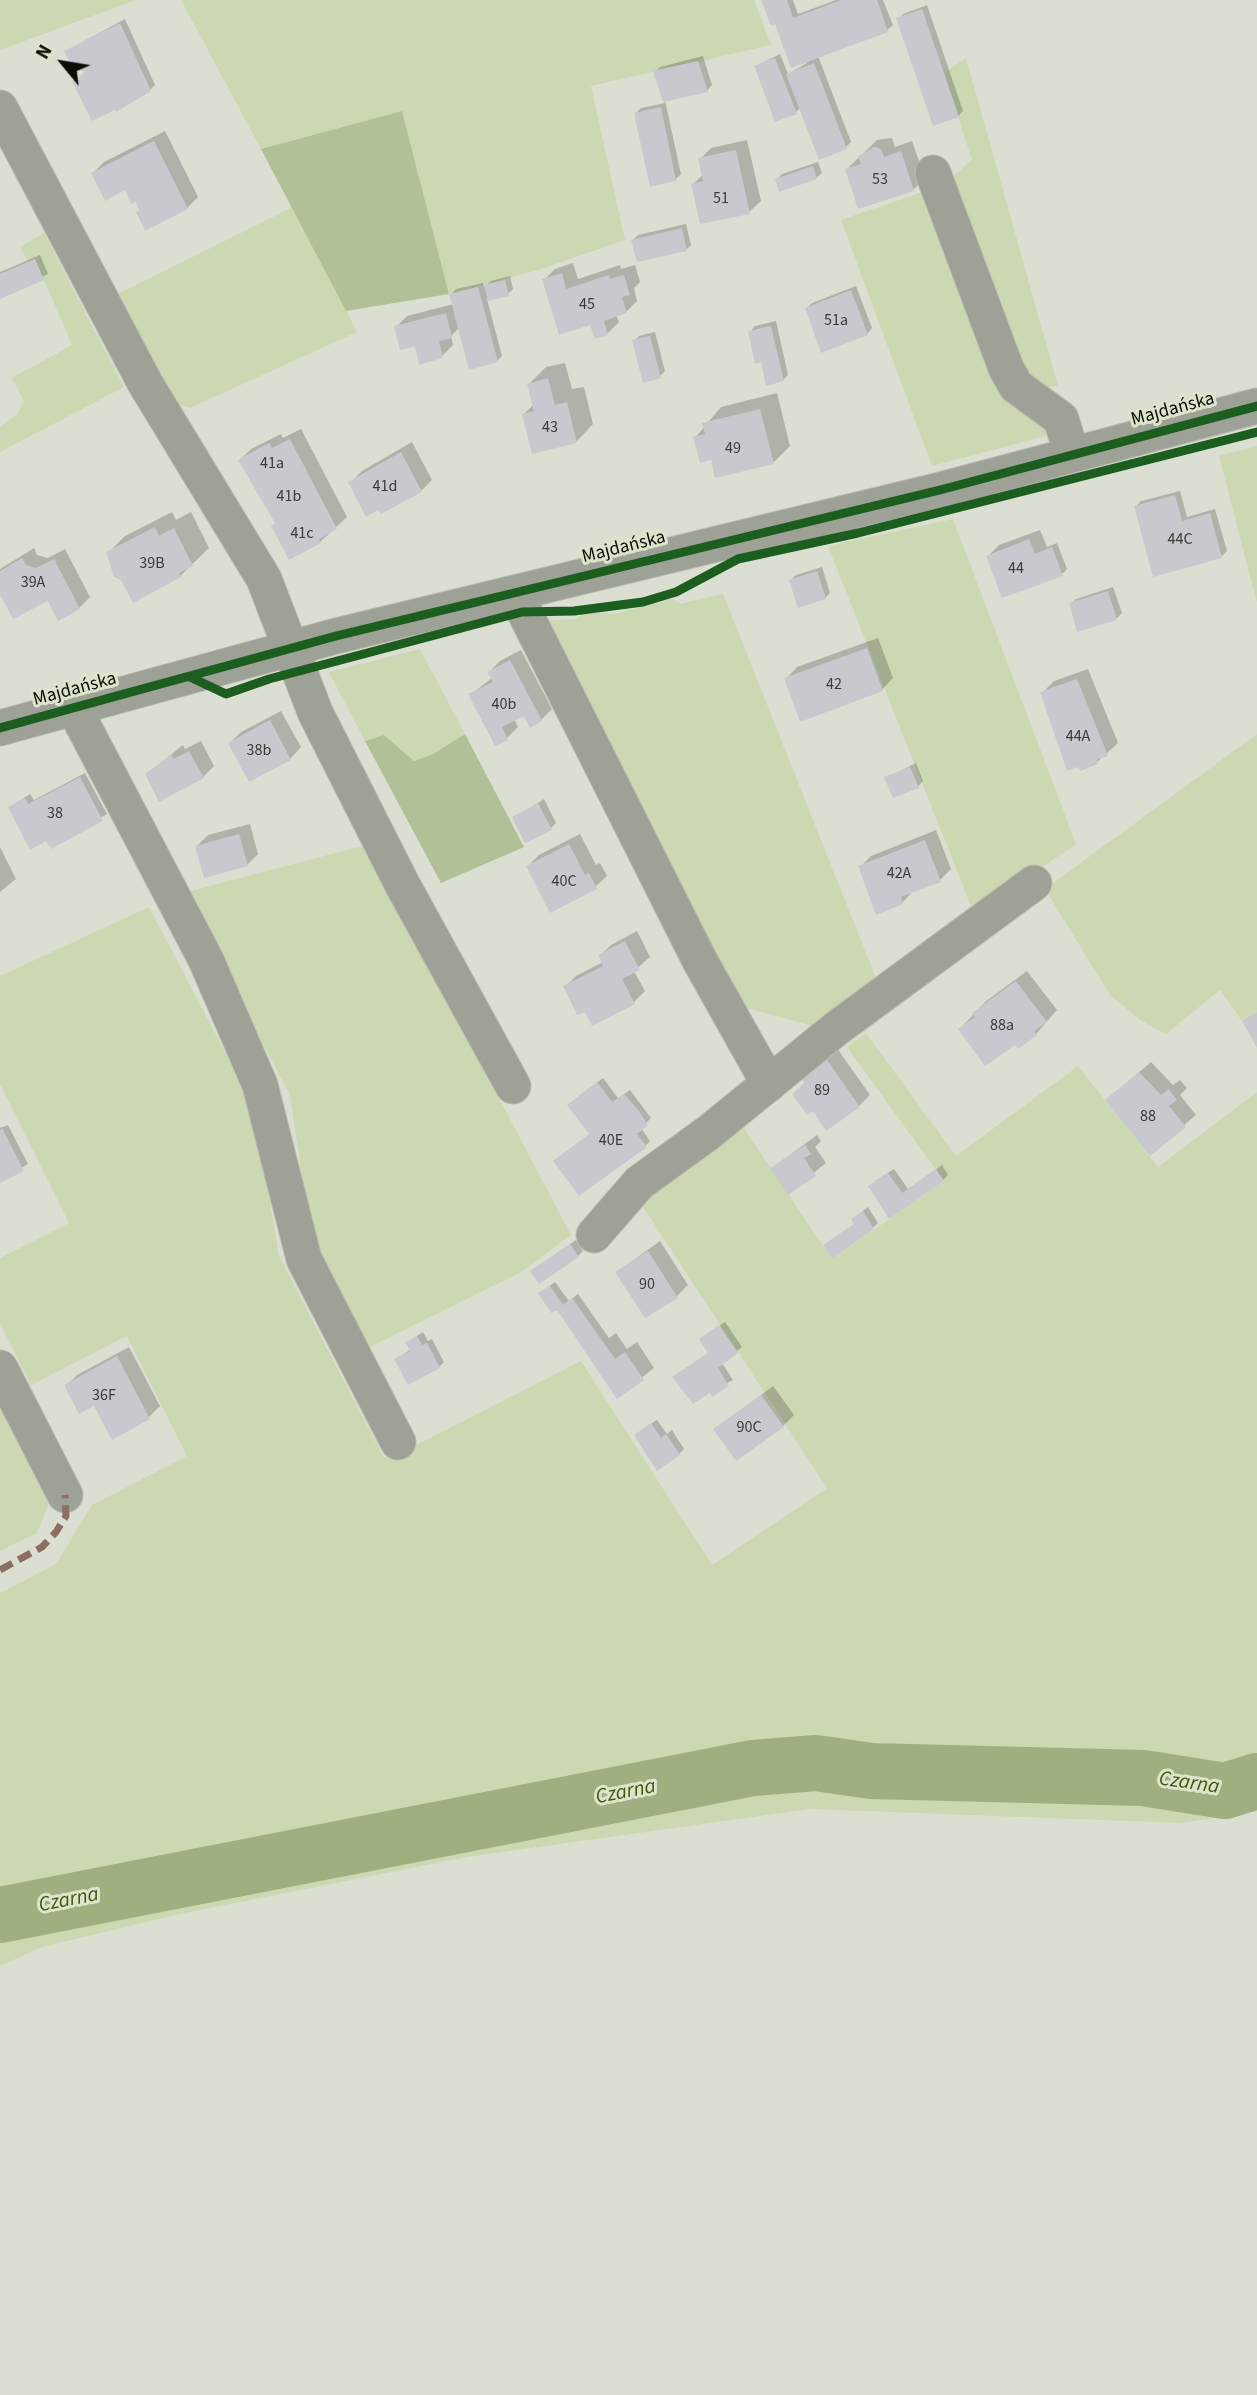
<!DOCTYPE html>
<meta charset="utf-8">
<style>
body{margin:0}
#map{position:relative;width:1257px;height:2395px;overflow:hidden;background:#dbdfd2;font-family:"Source Sans 3",sans-serif}
canvas{display:block}
.north{position:absolute;left:28px;top:28px;width:70px;height:70px;-webkit-text-stroke:5px #dce5cc;paint-order:stroke;rotate:300deg;font-size:19px;font-weight:700;line-height:28px;text-align:center;color:#0b0e06}
.north::after{content:'';display:block;margin:auto;width:24px;height:32px;background:#0b0e06;clip-path:polygon(50% 0,100% 100%,50% 72%,0 100%)}
</style>
<div id="map">
<canvas width="1257" height="2395"></canvas>
<div class="north">N</div>
</div>
<script>
const context = document.querySelector('canvas').getContext('2d');
context.lineJoin = 'round';
function fillPath(path, color) {
  context.fillStyle = color;
  context.fill(path, 'evenodd');
}
function toPath(rows) {
  const path = new Path2D();
  for (const r of rows) {
    path.moveTo(r[0], r[1]);
    for (let i = 2; i < r.length; i += 2) path.lineTo(r[i], r[i + 1]);
  }
  return path;
}
function strokePath(path, color, width, dash) {
  context.strokeStyle = color;
  context.lineWidth = width;
  context.lineCap = dash ? 'butt' : 'round';
  context.setLineDash(dash || []);
  context.stroke(path);
}
function label(font, color, halo, rows, align = 'center') {
  context.font = font + ' "Source Sans 3",sans-serif';
  context.lineWidth = 6;
  context.setLineDash([]);
  context.textBaseline = 'middle';
  context.strokeStyle = halo;
  context.fillStyle = color;
  for (const [text, x, y, turn = 0] of rows) {
    context.save();
    context.translate(x, y);
    context.rotate((+turn || 0) * Math.PI / 180);
    context.textAlign = isNaN(turn) ? turn : align;
    if (halo) context.strokeText(text, 0, 0);
    context.fillText(text, 0, 0);
    context.restore();
  }
}
const green = toPath([
 [0,0,136,0,0,50],
 [181,0,754,0,771,45,591,86,625,240,538,270,449,294,402,111,261,149],
 [966,58,1058,386,1039,388,1024,374,948,180,972,160,944,73],
 [931,189,1047,425,1046,436,932,466,841,220],
 [293,207,357,332,190,408,169,401,114,296],
 [44,233,124,387,0,452,0,427,17,414,24,401,12,378,72,345,35,259,28,262,20,247],
 [1257,446,1257,603,1219,456],
 [953,519,1076,844,974,914,828,546],
 [723,594,880,988,820,1028,747,1008,728,992,535,621,577,619,584,612,614,614,673,599,680,604],
 [420,649,465,734,433,754,414,761,384,735,365,741,329,672],
 [1257,734,1257,1012,1242,1021,1220,990,1166,1034,1140,1020,1110,995,1045,889],
 [366,845,571,1235,523,1271,368,1348,311,1238,290,1095,183,893],
 [149,907,254,1107,279,1256,384,1458,416,1445,581,1361,712,1565,827,1488,636,1196,738,1120,832,1259,944,1181,847,1047,866,1033,956,1156,1078,1066,1158,1167,1257,1092,1257,1811,1181,1823,810,1809,467,1857,180,1914,42,1947,0,1966,0,1593,56,1564,92,1505,187,1456,127,1336,31,1385,0,1324,0,1258,69,1223,0,1084,0,976],
 [0,1407,50,1501,37,1533,0,1551]
]);
const forest = toPath([
 [402,111,449,294,346,311,261,149],
 [465,734,524,847,441,883,365,741,384,735,414,761,433,754]
]);
const shadow = toPath([
 [763,0,793,0,798,14,836,0,883,0,893,25,887,30,818,56,851,142,846,147,801,107,796,112,756,66,780,54,788,74,807,63],
 [927,5,963,111,958,116,898,19,903,14],
 [125,19,155,85,150,90,74,81,85,73,66,51],
 [703,56,712,85,707,91,665,100,681,174,675,180,636,113,641,108,665,103,655,72,660,67],
 [165,131,198,197,187,208,141,209,126,188,93,173,104,162],
 [892,138,895,147,912,141,925,178,914,189,859,207,847,169,877,140],
 [747,140,761,201,749,212,693,184,704,174,700,159,711,148],
 [818,162,822,173,816,178,777,179,782,174],
 [686,224,691,245,686,250,633,240,638,235],
 [40,255,48,274,0,298,0,272],
 [573,263,578,279,620,265,621,269,635,265,640,282,634,288,637,301,626,312,616,315,619,322,608,333,596,337,591,323,544,280,555,269],
 [510,276,513,289,508,294,487,299,502,356,497,361,460,327,451,336,453,345,442,356,416,345,396,327,407,316,454,304,451,295,456,289,483,283,484,287,491,281],
 [856,286,872,328,867,334,807,308,812,303],
 [776,321,788,375,783,380,762,360,750,332,755,326],
 [655,332,665,371,660,376,634,341,639,336],
 [565,363,572,389,584,387,593,424,577,441,533,452,524,414,534,404,529,384,546,367],
 [777,393,790,446,773,463,712,458,695,438,721,407],
 [301,429,347,517,320,542,290,558,277,522,240,460,251,449,281,434,283,438],
 [412,442,432,480,421,491,350,483,362,471],
 [1180,491,1187,517,1215,509,1227,551,1222,556,1136,506,1141,501],
 [172,512,176,520,191,512,209,548,180,576,108,553,125,536],
 [1040,530,1047,547,1057,543,1067,569,1062,574,988,556,999,545],
 [34,548,37,555,48,558,65,549,90,597,79,608,49,599,0,592,0,569],
 [822,567,830,593,825,598,791,580,796,575],
 [1113,587,1122,613,1116,619,1071,604,1076,599],
 [878,638,893,678,882,690,786,679,797,667],
 [521,650,552,709,541,720,525,714,514,719,518,727,507,738,470,695,492,678,489,672,500,661],
 [1088,669,1118,743,1097,762,1042,693,1054,681],
 [281,711,301,747,290,759,230,743,241,732],
 [201,741,214,766,203,777,147,774,183,745,185,749],
 [916,763,923,781,918,787,886,778],
 [85,773,107,814,51,847,47,839,10,807,30,794,34,800],
 [544,799,556,823,551,828,514,818],
 [250,824,258,854,247,865,197,846,208,835],
 [936,830,951,869,940,880,913,891,902,903,860,867,871,856],
 [580,834,596,865,600,863,607,876,595,887,528,866,539,855],
 [0,847,16,879,0,892],
 [637,931,650,957,634,971,645,991,634,1002,585,1009,565,987,576,976,603,962,600,956,611,945],
 [1027,971,1057,1010,1036,1034,1016,1043,960,1029,985,1002],
 [834,1044,870,1095,859,1106,806,1082],
 [1151,1062,1173,1085,1180,1080,1187,1088,1180,1095,1196,1115,1150,1154,1107,1100],
 [603,1078,618,1098,630,1090,651,1118,641,1128,650,1141,645,1146,591,1133,574,1100],
 [8,1125,28,1164,0,1181,0,1128],
 [817,1135,821,1141,815,1147,826,1163,789,1193,772,1168],
 [942,1165,948,1175,943,1180,890,1216,875,1181,894,1169,908,1189],
 [868,1207,878,1223,873,1228,830,1241,856,1223,853,1219],
 [576,1240,583,1251,578,1256,532,1271],
 [660,1241,688,1285,677,1296,617,1272],
 [555,1282,569,1301,578,1294,609,1338,616,1333,627,1349,637,1342,654,1368,617,1397,557,1308,540,1293],
 [725,1322,742,1347,722,1363,733,1380,711,1391,675,1377,710,1352,706,1334],
 [423,1332,428,1341,432,1339,444,1362,439,1367,396,1359,411,1349,407,1342],
 [129,1347,160,1406,149,1417,112,1437,94,1404,66,1386,77,1375],
 [773,1386,794,1415,783,1426,716,1429],
 [657,1420,667,1434,672,1430,684,1449,679,1454,641,1430]
]);
const river = toPath([
 [0,1915,753,1768,816,1763,871,1771,1143,1778,1225,1791,1257,1781]
]);
const building = toPath([
 [761,0,787,0,793,18,841,0,877,0,888,32,791,68,775,24,771,26],
 [922,9,959,117,933,126,896,18],
 [120,23,151,91,116,112,115,110,92,121,72,81,84,74,80,67,74,70,64,51],
 [775,58,797,114,775,122,754,66],
 [698,61,708,92,663,102,653,71],
 [814,63,847,149,819,160,786,74],
 [661,107,676,181,650,187,634,113],
 [154,141,188,209,145,231,136,212,139,210,136,202,131,204,125,190,105,201,91,173],
 [874,147,881,149,884,157,901,151,914,191,858,209,845,169,861,164,858,156],
 [736,150,750,214,700,224,691,184,703,181,698,158],
 [813,166,817,179,779,192,775,179],
 [682,228,687,251,637,262,631,240],
 [35,259,44,280,0,299,0,274],
 [562,273,566,289,609,275,610,279,624,275,630,295,622,297,627,313,604,321,608,335,595,339,590,325,559,335,542,279],
 [505,280,509,296,488,301,484,285],
 [478,287,498,362,469,370,449,294],
 [851,290,868,335,821,353,805,308],
 [446,313,452,338,439,341,443,358,419,365,415,347,400,350,394,326],
 [771,326,784,381,766,386,761,362,755,364,748,331],
 [650,336,661,378,643,383,632,340],
 [548,378,555,405,567,402,577,443,532,454,522,414,534,411,527,384],
 [760,409,774,464,715,478,711,460,700,463,693,437,705,434,702,423],
 [290,439,337,529,319,539,321,543,289,560,271,526,275,523,238,460,269,443,272,448],
 [401,452,422,492,381,514,378,510,366,517,348,482],
 [1175,495,1182,521,1210,513,1222,558,1153,577,1134,506],
 [155,527,159,536,174,528,193,566,179,573,181,577,133,603,121,580,114,577,106,552],
 [1029,539,1035,554,1052,547,1063,576,1002,598,986,556],
 [22,558,26,565,36,568,54,559,80,609,58,621,48,601,13,619,0,595,0,571],
 [817,571,826,599,798,608,789,580],
 [1108,591,1117,620,1077,632,1069,603],
 [867,648,883,691,800,722,784,678],
 [510,660,542,721,530,728,524,716,502,727,508,740,495,746,468,694,493,682,487,672],
 [1077,679,1108,756,1097,759,1098,764,1080,771,1078,767,1067,771,1040,692],
 [270,720,291,760,249,782,228,743],
 [189,751,204,778,159,802,145,774,171,755,174,759],
 [910,767,919,788,893,798,884,777],
 [80,777,103,821,51,849,46,841,30,850,8,807,25,798,28,804],
 [538,803,552,830,525,843,512,817],
 [239,834,248,866,204,878,195,846],
 [925,840,941,882,901,897,903,904,876,915,858,866],
 [569,844,585,875,589,873,597,889,550,913,526,866],
 [625,941,640,970,622,979,635,1004,592,1026,585,1012,577,1015,563,986,603,966,598,955],
 [1016,981,1047,1022,1034,1031,1037,1035,1018,1049,1015,1045,985,1066,958,1029,975,1017,972,1013],
 [1257,1012,1257,1048,1242,1021],
 [822,1053,860,1107,826,1131,813,1111,807,1115,792,1094,804,1083,797,1073],
 [1139,1072,1161,1095,1169,1089,1177,1100,1169,1106,1186,1127,1150,1156,1105,1100],
 [597,1082,612,1102,624,1094,639,1111,648,1125,637,1134,647,1147,579,1196,553,1161,589,1134,567,1105],
 [2,1128,24,1171,0,1183,0,1130],
 [805,1145,811,1154,804,1158,816,1176,788,1195,770,1168],
 [936,1169,944,1181,889,1219,868,1186,888,1173,902,1193],
 [863,1211,874,1229,832,1259,823,1245,854,1224,851,1219],
 [570,1244,579,1257,539,1284,530,1271],
 [648,1251,678,1298,645,1318,615,1272],
 [550,1286,563,1305,572,1298,615,1359,625,1352,644,1380,617,1399,557,1310,551,1313,538,1293],
 [719,1325,738,1353,718,1368,729,1386,712,1397,710,1393,693,1404,672,1377,708,1353,699,1339],
 [417,1336,422,1345,427,1343,440,1368,408,1385,394,1359,410,1351,405,1342],
 [117,1356,150,1419,112,1440,94,1406,79,1414,64,1385],
 [761,1395,784,1427,736,1461,713,1429],
 [651,1423,661,1438,666,1434,680,1455,657,1471,634,1435]
]);
const minor = toPath([
 [0,108,145,383,264,579,315,712,402,884,513,1086],
 [933,173,1006,368,1016,386,1061,419,1072,455],
 [515,593,700,961,769,1084],
 [75,710,206,960,260,1085,304,1259,398,1442],
 [0,728,336,636,940,490,1257,406],
 [594,1235,639,1183,708,1133,837,1028,1034,883],
 [0,1368,65,1495]
]);
const quiet = toPath([
 [0,1570,42,1547,56,1532,66,1516,65,1495]
]);
const cycleway = toPath([
 [190,677,226,694,269,679,522,612,574,611,643,602,676,592,738,559,858,533,1257,432],
 [0,728,336,636,940,490,1257,406]
]);
const numberNames = [
 ["53",880,180],
 ["51",721,199],
 ["45",587,305],
 ["51a",836,321],
 ["43",550,428],
 ["49",733,449],
 ["41a",272,464],
 ["41d",385,487],
 ["41b",289,497],
 ["41c",302,534],
 ["44C",1180,540],
 ["39B",152,564],
 ["44",1016,569],
 ["39A",33,583],
 ["42",834,685],
 ["40b",504,705],
 ["44A",1078,737],
 ["38b",259,751],
 ["38",55,814],
 ["42A",899,874],
 ["40C",564,882],
 ["88a",1002,1026],
 ["89",822,1091],
 ["88",1148,1117],
 ["40E",611,1141],
 ["90",647,1285],
 ["36F",104,1396],
 ["90C",749,1428]
];
const streetNames = [
 ["Majdańska",1173,410,-15],
 ["Majdańska",624,548,-14],
 ["Majdańska",75,690,-15]
];
const waterNames = [
 ["Czarna",1189,1784,8],
 ["Czarna",626,1793,-11],
 ["Czarna",69,1901,-11]
];
fillPath(green, '#ccd8b2');
fillPath(forest, '#b2c097');
fillPath(shadow, '#0003');
strokePath(river, '#a0af7f', 56);
fillPath(building, '#c9c8cf');
strokePath(minor, '#b9bdb2', 37);
strokePath(minor, '#9ea196', 35);
strokePath(quiet, '#8d6e63', 7, [14, 7]);
strokePath(cycleway, '#1b5e20', 9);
label('16px', '#3a3c38', null, numberNames);
label('19px', '#0b0e06', '#dce5cc', streetNames);
label('italic 21px', '#43560d', '#dce5cc', waterNames);
</script>
